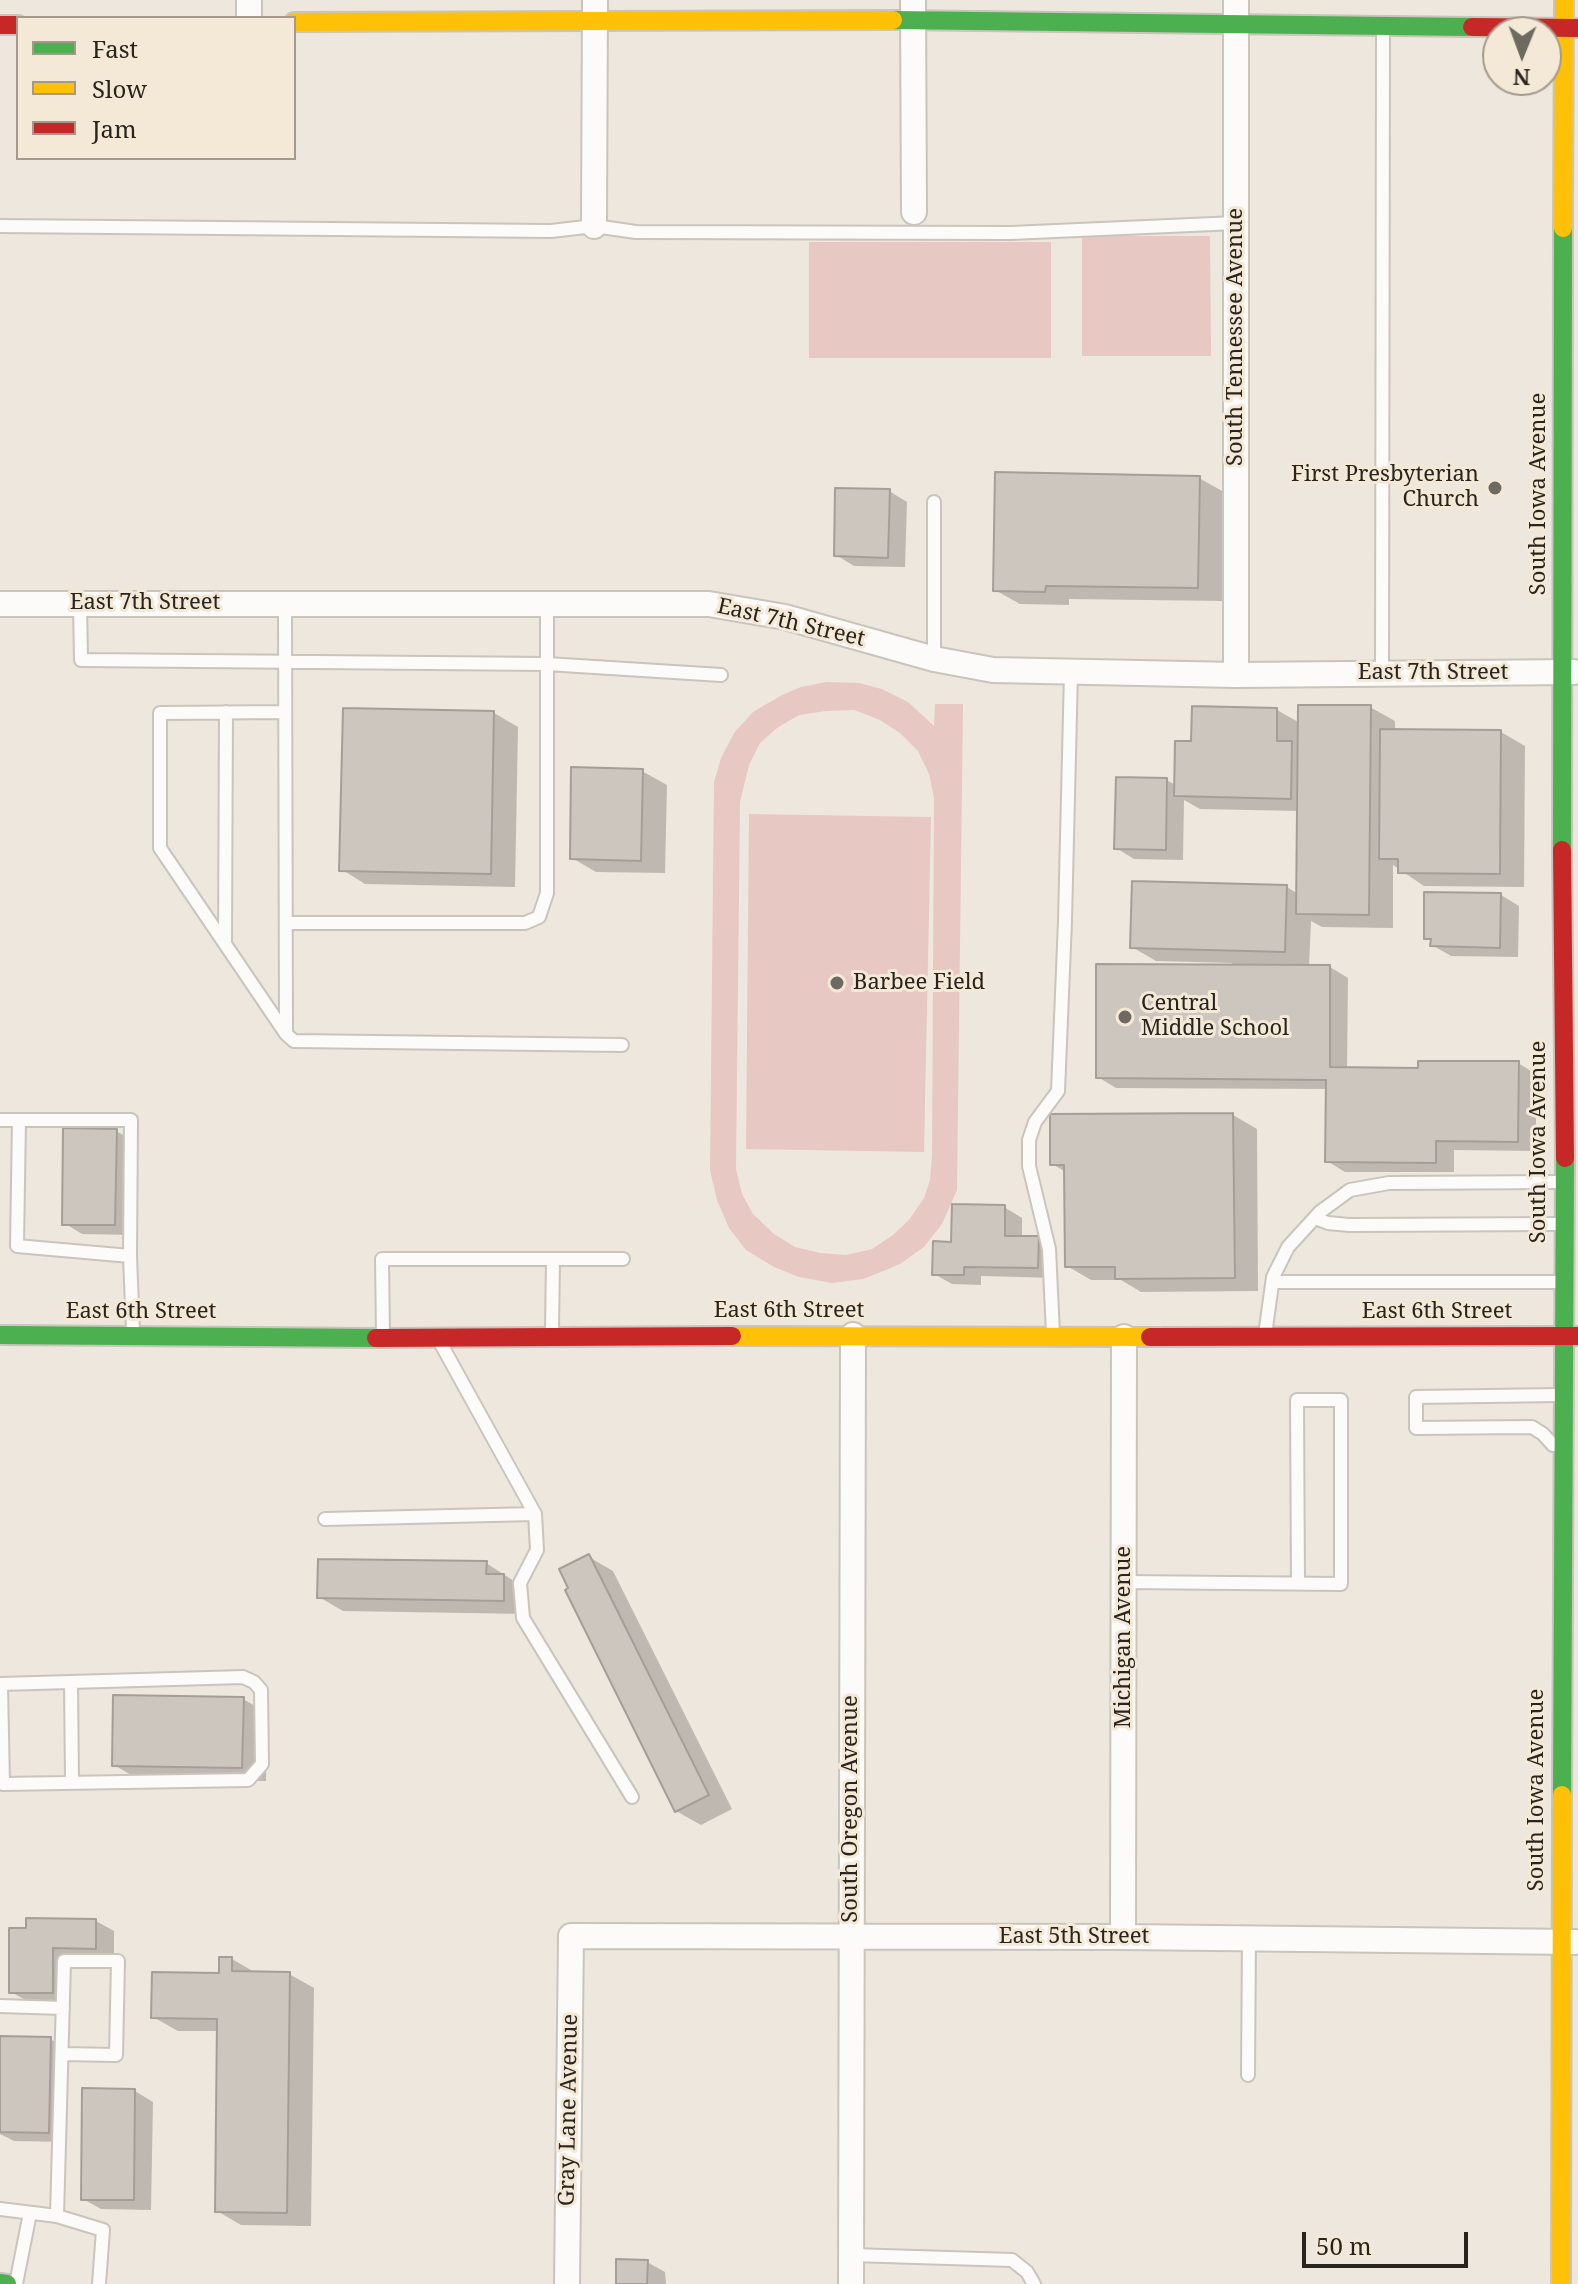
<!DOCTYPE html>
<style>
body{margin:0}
#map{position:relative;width:1578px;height:2284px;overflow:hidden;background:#eee7dd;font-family:"Noto Serif",serif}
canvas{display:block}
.legend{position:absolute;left:16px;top:16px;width:280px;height:144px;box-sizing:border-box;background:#f4e8d7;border:2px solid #a39a8d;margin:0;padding:10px 14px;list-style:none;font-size:24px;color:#29251e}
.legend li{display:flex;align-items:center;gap:16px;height:40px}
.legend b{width:40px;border:2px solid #a39a8d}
.north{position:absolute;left:1482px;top:16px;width:80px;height:80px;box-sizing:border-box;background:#f4e8d7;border:2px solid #a39a8d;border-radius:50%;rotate:181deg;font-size:22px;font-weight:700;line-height:32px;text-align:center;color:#29251e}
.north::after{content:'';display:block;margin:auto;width:28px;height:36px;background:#6e6961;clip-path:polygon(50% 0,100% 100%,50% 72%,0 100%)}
.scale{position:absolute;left:1302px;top:2232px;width:166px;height:36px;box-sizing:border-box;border:4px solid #29251e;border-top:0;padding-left:10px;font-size:24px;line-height:28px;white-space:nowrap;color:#29251e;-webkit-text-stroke:6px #f4e8d7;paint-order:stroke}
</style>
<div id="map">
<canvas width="1578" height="2284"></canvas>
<ul class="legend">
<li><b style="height:10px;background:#4caf50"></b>Fast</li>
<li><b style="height:10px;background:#ffc107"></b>Slow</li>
<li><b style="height:10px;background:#c62828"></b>Jam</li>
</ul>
<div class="north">N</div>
<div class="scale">50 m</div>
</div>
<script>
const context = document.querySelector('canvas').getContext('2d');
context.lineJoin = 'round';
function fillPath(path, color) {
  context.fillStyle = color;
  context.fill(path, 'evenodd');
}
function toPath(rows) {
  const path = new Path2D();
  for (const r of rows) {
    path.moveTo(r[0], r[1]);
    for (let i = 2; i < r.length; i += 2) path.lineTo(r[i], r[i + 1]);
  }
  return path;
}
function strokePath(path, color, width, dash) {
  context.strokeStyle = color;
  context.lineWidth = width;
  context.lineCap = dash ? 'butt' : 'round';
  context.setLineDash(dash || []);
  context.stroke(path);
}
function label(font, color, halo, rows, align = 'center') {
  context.font = font + ' "Noto Serif",serif';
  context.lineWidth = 6;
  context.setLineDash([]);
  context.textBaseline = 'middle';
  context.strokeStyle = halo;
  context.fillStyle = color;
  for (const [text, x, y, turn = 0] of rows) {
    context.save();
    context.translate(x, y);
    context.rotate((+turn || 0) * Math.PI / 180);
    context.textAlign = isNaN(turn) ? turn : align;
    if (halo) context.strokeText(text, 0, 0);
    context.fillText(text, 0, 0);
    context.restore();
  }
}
const green = toPath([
 [1082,236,1210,236,1211,356,1082,356],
 [809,242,1051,242,1051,358,809,358],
 [827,682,859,683,882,689,908,702,934,726,935,704,963,704,957,1190,942,1224,924,1247,900,1264,881,1272,863,1279,832,1283,799,1277,774,1267,746,1250,729,1228,717,1200,710,1170,714,782,721,758,734,733,753,712,782,695,801,687],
 [854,710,880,720,900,733,918,751,929,774,934,798,932,1155,930,1180,924,1198,909,1220,893,1235,872,1249,846,1255,820,1253,795,1247,774,1234,753,1214,742,1194,736,1169,740,802,749,765,760,743,777,728,799,715,826,711],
 [749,814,931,817,924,1152,746,1149]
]);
const shadow = toPath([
 [1199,478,1224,492,1222,601,1069,599,1069,605,1020,604,995,590],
 [889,491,907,502,905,567,854,566,836,555],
 [1370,707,1395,721,1395,731,1501,732,1525,746,1524,887,1424,886,1393,865,1393,928,1322,927,1311,921,1309,967,1330,967,1348,978,1347,1070,1420,1070,1518,1063,1536,1074,1536,1151,1454,1150,1454,1172,1345,1172,1327,1161,1328,1089,1116,1088,1098,1077,1232,967,1232,963,1156,961,1132,947,1287,887,1298,894,1299,811,1200,809,1184,800,1183,860,1134,859,1116,848,1166,780,1176,785,1193,743,1277,710,1300,723],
 [494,713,518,727,515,887,365,884,341,869],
 [642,771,667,785,665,873,596,872,572,858],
 [1501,895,1519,906,1518,957,1451,956,1432,945,1433,941,1426,937],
 [1233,1115,1257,1129,1258,1291,1141,1292,1121,1280,1091,1280,1067,1266,1066,1172,1052,1164],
 [116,1131,134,1141,133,1235,82,1234,64,1223],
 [1004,1207,1022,1218,1022,1238,1038,1238,1056,1249,1056,1278,981,1276,981,1285,952,1284,934,1274],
 [589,1557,613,1571,732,1809,701,1825,676,1811],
 [486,1563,528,1590,528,1614,343,1611,319,1597],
 [243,1699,267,1713,266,1781,138,1779,114,1765],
 [96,1921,114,1931,114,1958,71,1957,71,2002,29,2002,11,1992,11,1930],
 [232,1959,256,1973,289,1974,314,1988,311,2226,241,2225,217,2211,219,2031,178,2031,153,2017,221,1975],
 [0,2038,50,2039,68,2049,67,2142,14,2141,0,2134],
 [135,2091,153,2102,151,2210,101,2209,83,2199],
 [647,2262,665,2272,666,2284,618,2284]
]);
const building = toPath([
 [995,472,1200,476,1198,588,1046,586,1045,592,993,591,995,472],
 [835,488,890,489,888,558,834,556,835,488],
 [1298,705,1371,705,1369,915,1296,914,1298,705],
 [1192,706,1277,708,1277,741,1292,741,1291,799,1174,796,1175,741,1191,741,1192,706],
 [343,708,494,711,491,874,339,871,343,708],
 [1380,729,1501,730,1500,874,1398,873,1398,859,1379,859,1380,729],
 [571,767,643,769,641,861,570,859,571,767],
 [1116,777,1167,778,1166,850,1114,849,1116,777],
 [1132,881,1287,885,1285,952,1130,948,1132,881],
 [1424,892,1501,893,1500,948,1430,946,1431,939,1424,939,1424,892],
 [1096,964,1330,965,1330,1067,1418,1068,1418,1061,1519,1061,1518,1142,1436,1141,1436,1163,1325,1162,1326,1080,1096,1078,1096,964],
 [1233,1113,1235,1278,1115,1279,1115,1267,1065,1267,1064,1165,1050,1165,1050,1114,1233,1113],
 [63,1128,117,1129,115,1225,62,1225,63,1128],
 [952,1204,1005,1205,1005,1236,1039,1236,1038,1268,964,1267,964,1275,932,1275,933,1241,951,1242,952,1204],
 [589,1554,709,1795,675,1812,565,1590,568,1588,559,1569,589,1554],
 [318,1559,487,1561,486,1574,504,1574,504,1601,317,1598,318,1559],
 [113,1695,244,1697,242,1768,112,1766,113,1695],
 [26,1918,96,1919,96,1949,53,1948,53,1993,9,1993,9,1928,26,1928,26,1918],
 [219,1957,232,1957,232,1971,290,1972,287,2213,215,2212,217,2019,151,2018,152,1972,219,1973,219,1957],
 [0,2036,51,2037,49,2133,0,2132,0,2036],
 [82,2088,135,2089,134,2200,81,2200,82,2088],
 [616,2259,648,2260,647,2284,616,2284,616,2259]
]);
const lane = toPath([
 [0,226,551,231,594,226,636,232,1011,233,1236,223],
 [934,502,934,659],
 [80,603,81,660,547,664,721,675],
 [285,603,286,1034,294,1041,622,1045],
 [1382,673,1383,29],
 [285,712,160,713,160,848,286,1034],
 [286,923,525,923,539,917,547,893,547,603],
 [225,944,226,712],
 [0,1120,131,1120,130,1256,133,1332],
 [19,1120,17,1246,130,1256],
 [1315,1218,1328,1223,1349,1225,1563,1224],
 [1273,1282,1562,1282],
 [552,1331,553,1259],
 [1053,1333,1049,1249,1029,1166,1029,1140,1035,1122,1058,1091,1065,921,1071,672],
 [383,1335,382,1259,623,1259],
 [1265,1335,1273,1277,1288,1247,1320,1212,1350,1190,1389,1183,1562,1182],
 [441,1344,535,1514,537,1550,520,1583,523,1618,632,1797],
 [1553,1445,1543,1434,1532,1427,1416,1428,1416,1397,1559,1395],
 [325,1519,535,1514],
 [1125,1582,1341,1584,1341,1400,1297,1400,1298,1583],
 [71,1682,72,1783],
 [0,1684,1,1684,243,1677,254,1682,261,1690,262,1764,248,1780,3,1784,1,1684],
 [0,2006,63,2008],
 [62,2054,116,2055,118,1961,64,1961,57,2216,103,2230,99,2284],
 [1248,2075,1249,1938],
 [0,2209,57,2216],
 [852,2255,1012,2260,1027,2272,1034,2284],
 [16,2284,30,2213]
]);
const street = toPath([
 [249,0,249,18],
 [913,0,914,212],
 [594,226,595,0],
 [0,604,709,604,785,617,934,659,993,670,1236,675,1574,672],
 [1236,675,1236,0],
 [1123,1937,1124,1337],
 [567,2284,571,1936,1123,1937,1576,1942],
 [851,2284,853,1335]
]);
const fast = toPath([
 [893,20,1472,27],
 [1562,850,1563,228],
 [0,1335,376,1338],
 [1562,1795,1565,1158],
 [0,2283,7,2284]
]);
const slow = toPath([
 [294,22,893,20],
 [1563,228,1564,0],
 [732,1336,1150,1337],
 [1561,2284,1562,1795]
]);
const jam = toPath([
 [0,25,18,25],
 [1472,27,1578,28],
 [1562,850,1565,1158],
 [1150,1337,1578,1336],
 [376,1338,732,1336]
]);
const markers = [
 [1495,488,8,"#6e6961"],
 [837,983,8,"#6e6961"],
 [1125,1017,8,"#6e6961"]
];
const streetNames = [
 ["South Tennessee Avenue",1236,337,-90],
 ["South Iowa Avenue",1539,494,-90],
 ["East 7th Street",145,603],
 ["East 7th Street",791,623,13],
 ["East 7th Street",1433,673],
 ["South Iowa Avenue",1539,1142,-90],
 ["East 6th Street",789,1311],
 ["East 6th Street",141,1312],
 ["East 6th Street",1437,1312],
 ["Michigan Avenue",1124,1637,-90],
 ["South Iowa Avenue",1537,1790,-90],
 ["South Oregon Avenue",851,1809,-90],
 ["East 5th Street",1074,1937],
 ["Gray Lane Avenue",569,2110,-89]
];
const poiNames = [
 ["First Presbyterian",1479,475,"right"],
 ["Church",1479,500,"right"],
 ["Barbee Field",853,983],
 ["Central",1141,1004],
 ["Middle School",1141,1029]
];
fillPath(green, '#e8c8c2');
fillPath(shadow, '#0003');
fillPath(building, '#cdc6bf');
strokePath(building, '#a59e98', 2);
strokePath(lane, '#c9c4bc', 16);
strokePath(street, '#c9c4bc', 28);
strokePath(fast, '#c9c4bc', 22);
strokePath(slow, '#c9c4bc', 22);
strokePath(jam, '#c9c4bc', 22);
strokePath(lane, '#fcfbfa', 12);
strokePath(street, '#fcfbfa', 24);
strokePath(fast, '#4caf50', 18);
strokePath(slow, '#ffc107', 18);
strokePath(jam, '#c62828', 18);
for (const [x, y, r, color] of markers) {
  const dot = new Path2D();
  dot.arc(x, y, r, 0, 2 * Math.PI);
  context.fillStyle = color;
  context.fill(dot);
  strokePath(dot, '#f4e8d7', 3);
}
label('22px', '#29251e', '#f4e8d7', streetNames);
label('22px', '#29251e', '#f4e8d7', poiNames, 'left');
</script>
